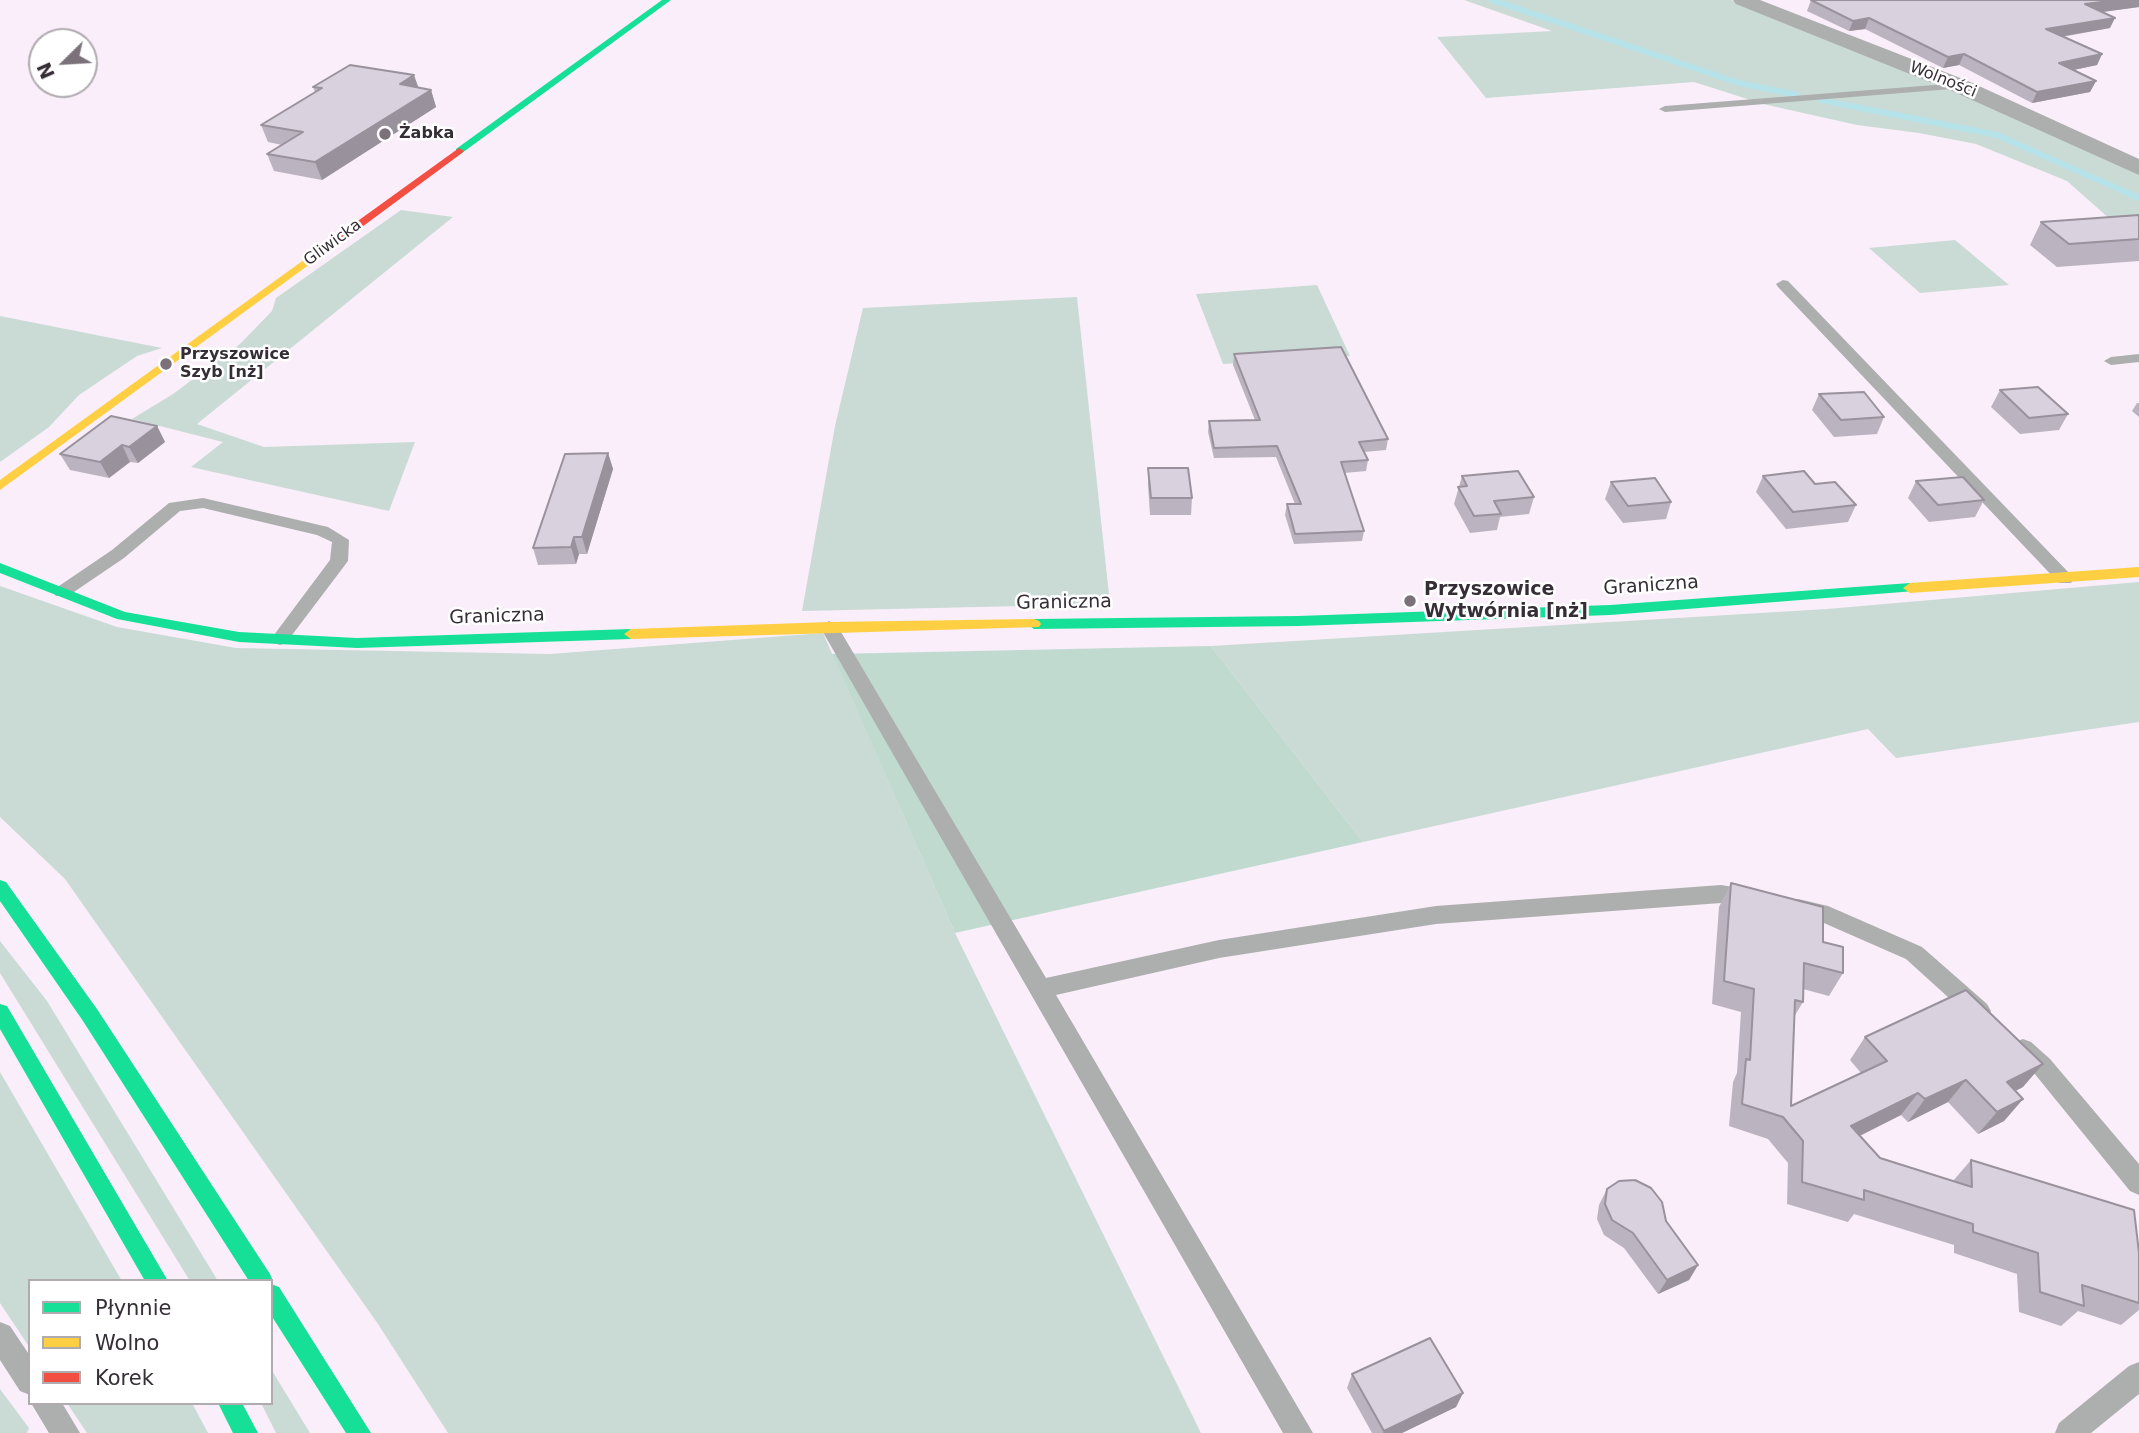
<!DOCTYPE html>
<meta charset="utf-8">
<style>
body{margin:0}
#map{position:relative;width:2139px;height:1433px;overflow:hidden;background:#f9eef9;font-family:"DejaVu Sans",sans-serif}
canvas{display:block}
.legend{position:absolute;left:28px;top:1279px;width:245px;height:126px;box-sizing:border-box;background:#fff;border:2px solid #afabaf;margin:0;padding:9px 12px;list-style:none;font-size:21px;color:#362e36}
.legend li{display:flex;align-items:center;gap:14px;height:35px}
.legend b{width:35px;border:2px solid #afabaf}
.north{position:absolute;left:28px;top:28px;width:70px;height:70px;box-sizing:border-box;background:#fff;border:2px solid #afabaf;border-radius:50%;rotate:246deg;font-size:19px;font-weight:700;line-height:28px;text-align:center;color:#362e36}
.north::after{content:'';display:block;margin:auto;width:24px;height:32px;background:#7a717a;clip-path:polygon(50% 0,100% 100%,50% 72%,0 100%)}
</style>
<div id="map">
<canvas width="2139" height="1433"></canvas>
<ul class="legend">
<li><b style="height:9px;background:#16e098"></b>Płynnie</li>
<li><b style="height:9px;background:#ffcf43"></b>Wolno</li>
<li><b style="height:9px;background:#f24e42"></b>Korek</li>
</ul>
<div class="north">N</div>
</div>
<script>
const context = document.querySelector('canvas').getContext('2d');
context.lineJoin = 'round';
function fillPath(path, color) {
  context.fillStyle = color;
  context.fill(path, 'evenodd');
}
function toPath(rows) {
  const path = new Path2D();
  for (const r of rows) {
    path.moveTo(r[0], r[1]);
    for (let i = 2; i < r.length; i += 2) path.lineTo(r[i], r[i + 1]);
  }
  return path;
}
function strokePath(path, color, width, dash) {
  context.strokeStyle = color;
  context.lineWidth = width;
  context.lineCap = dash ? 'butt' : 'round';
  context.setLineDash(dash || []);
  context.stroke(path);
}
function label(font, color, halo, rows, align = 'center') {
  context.font = font + ' "DejaVu Sans",sans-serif';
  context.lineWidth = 5;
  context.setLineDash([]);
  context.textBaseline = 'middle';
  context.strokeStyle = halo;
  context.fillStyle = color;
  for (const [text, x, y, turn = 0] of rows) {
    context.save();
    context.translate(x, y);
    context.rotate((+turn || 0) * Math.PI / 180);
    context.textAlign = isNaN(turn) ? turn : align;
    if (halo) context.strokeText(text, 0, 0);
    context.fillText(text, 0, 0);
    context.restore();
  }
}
const green = toPath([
 [1464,0,1731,0,1923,76,2139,172,2139,227,2120,228,2067,181,1976,144,1919,133,1857,125,1763,104,1694,82,1486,98,1437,37,1552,31],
 [401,210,453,217,197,424,264,447,415,442,389,511,191,467,223,442,132,419,173,394,240,344,272,311,276,298],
 [1955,240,2009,285,1920,293,1869,248],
 [1317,285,1350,356,1223,364,1196,294],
 [1077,297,1110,604,802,611,835,426,863,308],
 [0,316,162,348,137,356,79,395,49,427,0,462],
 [2139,582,2139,722,1896,758,1868,729,1363,842,1211,646,1827,609],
 [0,586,117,627,236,648,550,654,823,633,955,933,1201,1433,448,1433,378,1324,65,879,0,817],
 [0,941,47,1001,218,1281,190,1281,0,973],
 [0,1072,122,1281,30,1281,30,1348,0,1303],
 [271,1369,310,1433,276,1433,261,1403,271,1403],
 [0,1389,29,1428,27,1433,0,1433],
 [67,1403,192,1403,208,1433,87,1433]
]);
const forest = toPath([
 [1211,646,1363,842,955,933,832,654]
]);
const stream = toPath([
 [1492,0,1739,83,1797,95],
 [1821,100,1997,135,2139,198]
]);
const lane = toPath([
 [1960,83,1966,86,1964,88,1665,112,1659,109,1665,106,1960,83],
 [1783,280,1788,281,2071,575,2074,579,2071,583,2059,583,1778,287,1776,284,1783,280],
 [2139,354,2139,362,2111,365,2104,361,2111,357,2139,354],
 [203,498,328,527,349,540,348,561,286,643,280,645,274,643,271,639,330,560,332,542,317,535,203,508,180,511,124,558,68,596,56,596,53,592,56,588,112,550,169,503,203,498],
 [829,621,838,627,1046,978,1219,940,1436,906,1721,885,1752,890,1760,893,1763,899,1760,905,1752,908,1721,903,1436,924,1219,958,1056,995,1313,1433,1283,1433,820,627,829,621],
 [1798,899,1828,906,1922,947,1987,1004,1991,1011,1987,1018,1979,1021,1971,1018,1906,959,1817,920,1790,914,1787,908,1790,902,1798,899],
 [2023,1039,2031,1042,2050,1059,2139,1164,2139,1195,2130,1191,2034,1073,2015,1056,2011,1049,2015,1042,2023,1039],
 [0,1322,10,1326,30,1356,30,1395,20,1391,0,1360,0,1322],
 [2139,1362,2139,1394,2091,1433,2055,1433,2059,1423,2129,1366,2139,1362],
 [31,1403,62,1403,80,1433,49,1433,31,1403]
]);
const street = toPath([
 [1733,0,1760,0,1968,81,2139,159,2139,175,1952,91,1736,4,1733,0]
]);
const fast = toPath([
 [662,0,671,0,462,153,456,153,456,149,662,0],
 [0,563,125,612,239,632,357,638,631,629,638,634,631,639,357,648,239,642,117,619,0,573,0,563],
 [1910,583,1915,585,1917,588,1915,591,1610,615,1298,626,1034,629,1027,624,1034,619,1298,616,1610,605,1910,583],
 [0,880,6,882,97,1009,270,1274,273,1281,271,1284,279,1287,371,1433,346,1433,271,1315,271,1281,249,1281,83,1021,0,901,0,880],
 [0,1004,7,1006,168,1281,145,1281,0,1029,0,1004],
 [218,1403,242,1403,258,1433,233,1433,218,1403]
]);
const slow = toPath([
 [312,254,321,256,0,490,0,480,312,254],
 [2139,567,2139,577,1910,593,1903,588,1910,583,2139,567],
 [1034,619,1039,621,1041,624,1039,627,631,639,624,634,631,629,829,622,1034,619]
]);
const jam = toPath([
 [459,148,464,151,462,153,320,258,312,258,312,254,459,148]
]);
const wall = toPath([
 [1811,0,2139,0,2139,7,2102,12,2110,28,2062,37,2102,54,2097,65,2074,70,2096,81,2090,92,2032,103,1959,65,1943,68,1865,29,1849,31,1807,11],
 [313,87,418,88,431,90,436,107,322,180,274,171,267,154,282,145,268,142,261,125,315,92],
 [2139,215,2139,261,2057,267,2030,245,2041,222],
 [1234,354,1388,439,1386,450,1364,452,1368,460,1366,471,1344,473,1364,531,1362,541,1294,544,1285,515,1287,504,1295,504,1276,457,1214,458,1208,432,1209,421,1255,420,1233,365],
 [2000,390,2068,414,2059,430,2020,434,1991,407],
 [1819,394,1884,417,1877,434,1834,437,1812,410],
 [2137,403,2139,403,2139,417,2132,411],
 [157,426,165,442,138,463,130,462,109,478,70,470,60,454],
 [608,453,613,469,587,554,579,554,576,564,538,565,533,548],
 [1148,468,1192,498,1191,515,1150,515,1148,485],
 [1462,476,1534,497,1529,514,1500,517,1497,530,1470,533,1454,504],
 [1763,476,1815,484,1856,505,1848,522,1786,529,1756,492],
 [1916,481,1984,500,1975,517,1929,522,1908,498],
 [1611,482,1671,502,1666,519,1623,523,1605,499],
 [1731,883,1823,942,1843,973,1829,996,1803,989,1803,1002,1794,1017,1791,1106,1861,1073,1850,1060,1865,1037,2023,1087,2015,1091,2023,1099,2004,1121,1978,1134,1948,1102,1908,1122,1901,1115,1860,1136,1880,1158,1953,1181,1971,1160,2139,1253,2139,1310,2121,1325,2078,1311,2061,1326,2019,1312,2017,1274,1954,1253,1954,1245,1854,1214,1848,1222,1787,1204,1788,1163,1768,1139,1729,1126,1733,1082,1737,1073,1741,1012,1712,1004,1719,907],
 [1607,1189,1666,1221,1698,1265,1689,1280,1658,1294,1624,1248,1604,1235,1597,1219,1599,1205],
 [1352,1374,1463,1393,1456,1407,1402,1433,1372,1433,1347,1388]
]);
const shadedWall = toPath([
 [2118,0,2139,0,2139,7,2080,15,2085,4],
 [1869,18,1865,29,1849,31,1853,21],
 [2115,18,2110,28,2041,40,2046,29],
 [1964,54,1959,65,1943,68,1948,57],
 [2102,54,2097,65,2054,74,2059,63],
 [414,75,420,92,400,84],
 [2096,81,2090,92,2032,103,2037,92],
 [431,90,436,107,322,180,315,162],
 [157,426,165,442,138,463,129,447],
 [122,445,130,462,109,478,100,462],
 [608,453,613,469,587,554,582,537],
 [574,537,579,554,576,564,571,547],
 [2043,1064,2023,1087,1988,1105,2007,1082],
 [1966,1080,1948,1102,1908,1122,1925,1099],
 [1918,1093,1901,1115,1835,1148,1851,1126],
 [2023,1099,2004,1121,1978,1134,1997,1112],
 [1698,1265,1689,1280,1658,1294,1667,1280],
 [1463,1393,1456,1407,1402,1433,1383,1433,1384,1431]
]);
const building = toPath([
 [1811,0,2118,0,2085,4,2115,18,2046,29,2102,54,2059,63,2096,81,2037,92,1964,54,1948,57,1869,18,1853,21,1811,0],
 [350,65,414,75,400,84,431,90,315,162,267,154,303,132,261,125,322,88,313,87,350,65],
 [2139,215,2139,239,2069,244,2041,222,2139,215],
 [1341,347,1388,439,1359,442,1368,460,1341,462,1364,531,1295,534,1287,504,1301,504,1277,446,1214,448,1209,421,1260,420,1234,354,1341,347],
 [2038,387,2068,414,2029,418,2000,390,2038,387],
 [1864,392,1884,417,1841,420,1819,394,1864,392],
 [111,416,157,426,129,447,122,445,100,462,60,454,111,416],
 [608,453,582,537,574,537,571,547,533,548,565,454,608,453],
 [1148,468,1188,468,1192,498,1151,498,1148,468],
 [1518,471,1534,497,1494,501,1501,514,1474,516,1458,487,1467,486,1462,476,1518,471],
 [1804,471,1815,484,1835,482,1856,505,1793,512,1763,476,1804,471],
 [1963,477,1984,500,1938,505,1916,481,1963,477],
 [1655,478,1671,502,1628,506,1611,482,1655,478],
 [1731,883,1823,907,1823,942,1843,947,1843,973,1804,963,1803,1002,1795,1000,1791,1106,1887,1061,1865,1037,1966,990,2043,1064,2007,1082,2023,1099,1997,1112,1966,1080,1925,1099,1918,1093,1851,1126,1880,1158,1972,1187,1971,1160,2134,1210,2139,1253,2139,1303,2082,1285,2084,1306,2040,1292,2038,1253,1973,1232,1973,1224,1864,1190,1864,1200,1802,1182,1803,1141,1783,1117,1742,1104,1746,1059,1750,1060,1754,989,1724,981,1731,883],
 [1635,1180,1651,1188,1662,1202,1666,1221,1698,1265,1667,1280,1633,1233,1612,1220,1605,1204,1607,1189,1619,1181,1635,1180],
 [1430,1338,1463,1393,1384,1431,1352,1374,1430,1338]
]);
const markers = [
 [385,134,7,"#7a717a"],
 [166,364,7,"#7a717a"],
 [1410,601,7,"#7a717a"]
];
const farStreetnames = [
 ["Wolności",1943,80,22],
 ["Gliwicka",333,243,-36]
];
const farPoinames = [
 ["Żabka",399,134],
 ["Przyszowice",180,355],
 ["Szyb [nż]",180,373]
];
const streetNames = [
 ["Graniczna",1651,586,-4],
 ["Graniczna",1064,603,-1],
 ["Graniczna",497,617,-2]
];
const poiNames = [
 ["Przyszowice",1424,590],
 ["Wytwórnia [nż]",1424,612]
];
fillPath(green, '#cadbd5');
fillPath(forest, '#c0dad0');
strokePath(stream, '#b6e2ea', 6);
fillPath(lane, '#adaeae');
fillPath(street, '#adaeae');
fillPath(fast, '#16e098');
fillPath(slow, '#ffcf43');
fillPath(jam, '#f24e42');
fillPath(wall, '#bbb4c0');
fillPath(shadedWall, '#99929c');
fillPath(building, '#dad1df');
strokePath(building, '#99929c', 2);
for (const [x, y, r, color] of markers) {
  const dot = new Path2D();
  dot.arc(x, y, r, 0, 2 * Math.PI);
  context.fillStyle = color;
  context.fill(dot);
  strokePath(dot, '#fff', 2.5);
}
label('16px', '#362e36', '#fff', farStreetnames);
label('bold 16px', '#362e36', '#fff', farPoinames, 'left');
label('19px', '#362e36', '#fff', streetNames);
label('bold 19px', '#362e36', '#fff', poiNames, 'left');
</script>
